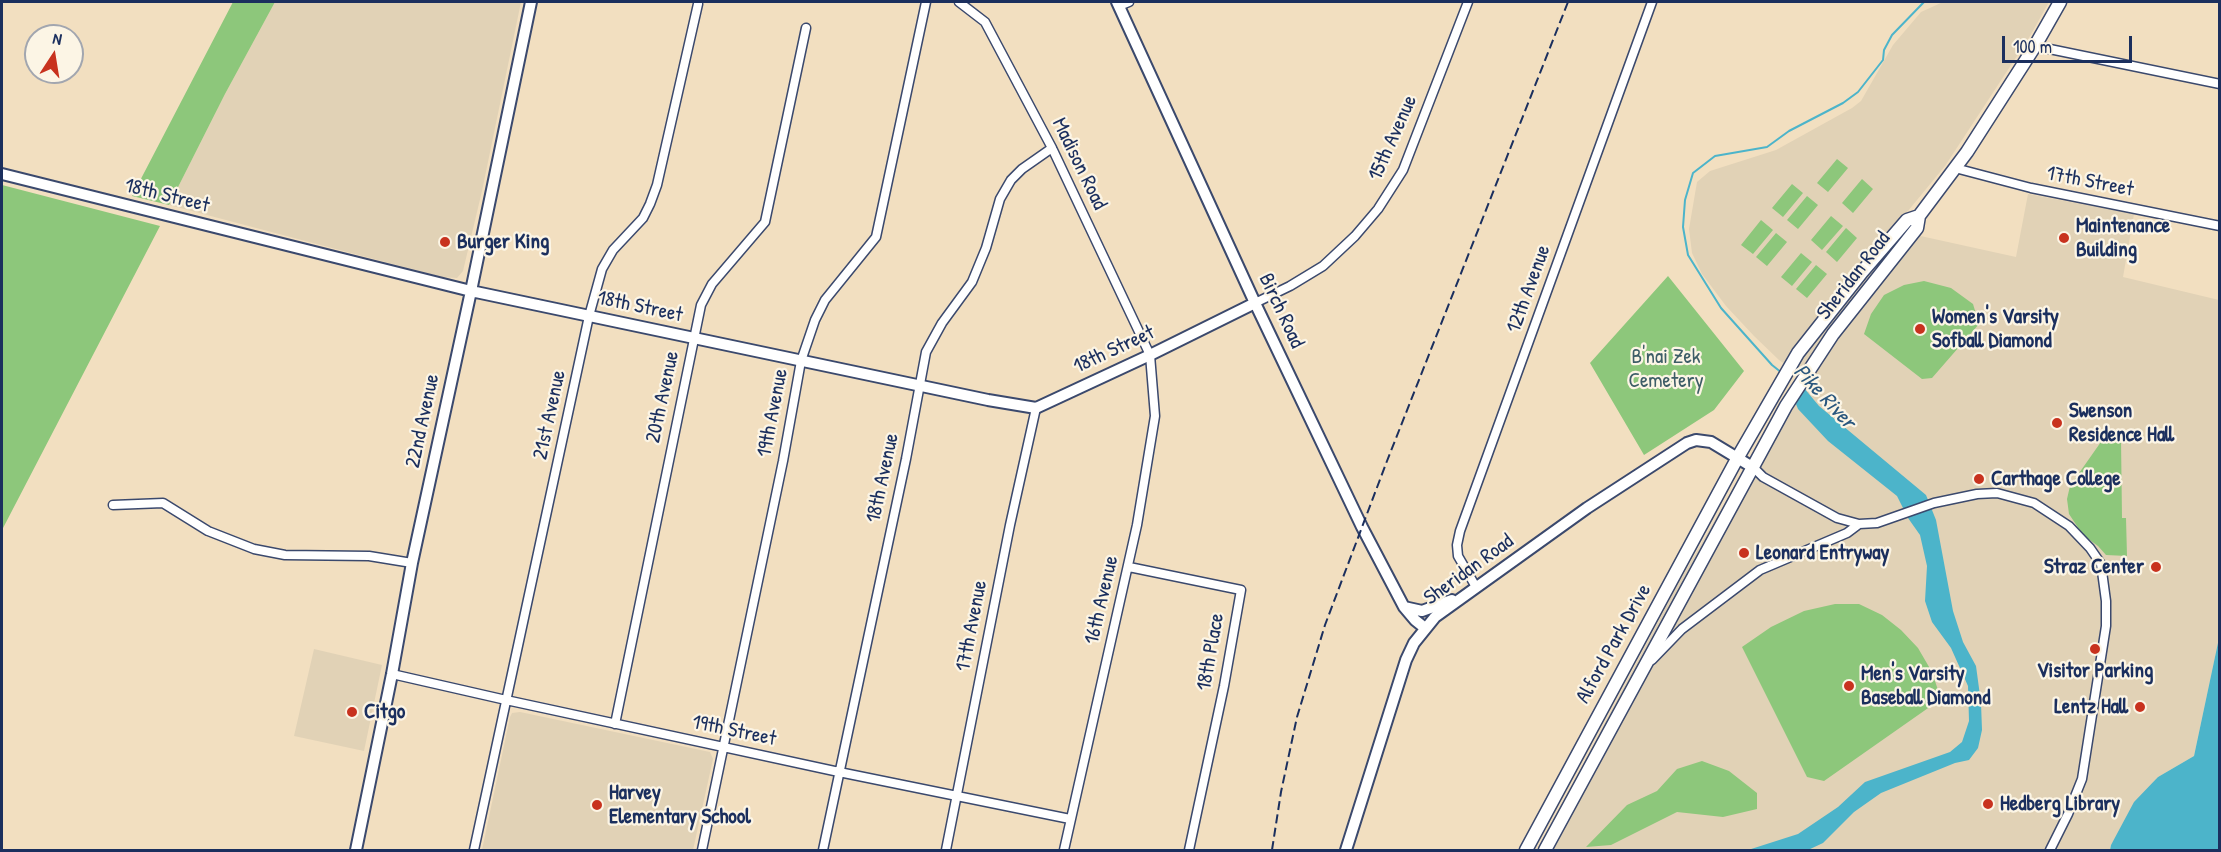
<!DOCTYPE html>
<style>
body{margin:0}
#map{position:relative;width:2221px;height:852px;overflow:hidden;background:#f2dfc0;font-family:"Patrick Hand",sans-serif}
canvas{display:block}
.frame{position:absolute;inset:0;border:3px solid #1b2f5e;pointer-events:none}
.north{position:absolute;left:24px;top:24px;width:60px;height:60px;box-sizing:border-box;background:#fcf5e5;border:2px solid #a2a6af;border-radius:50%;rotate:12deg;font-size:16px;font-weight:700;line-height:24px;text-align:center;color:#1b2f5e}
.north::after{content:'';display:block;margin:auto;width:21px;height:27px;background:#c8321e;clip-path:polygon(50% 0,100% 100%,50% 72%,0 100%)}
.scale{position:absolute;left:2002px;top:36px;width:130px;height:27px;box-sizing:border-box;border:3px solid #1b2f5e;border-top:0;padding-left:8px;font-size:18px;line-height:21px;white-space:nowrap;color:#1b2f5e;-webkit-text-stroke:4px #fcf5e5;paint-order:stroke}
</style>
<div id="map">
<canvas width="2221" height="852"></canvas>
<div class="frame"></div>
<div class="north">N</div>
<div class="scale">100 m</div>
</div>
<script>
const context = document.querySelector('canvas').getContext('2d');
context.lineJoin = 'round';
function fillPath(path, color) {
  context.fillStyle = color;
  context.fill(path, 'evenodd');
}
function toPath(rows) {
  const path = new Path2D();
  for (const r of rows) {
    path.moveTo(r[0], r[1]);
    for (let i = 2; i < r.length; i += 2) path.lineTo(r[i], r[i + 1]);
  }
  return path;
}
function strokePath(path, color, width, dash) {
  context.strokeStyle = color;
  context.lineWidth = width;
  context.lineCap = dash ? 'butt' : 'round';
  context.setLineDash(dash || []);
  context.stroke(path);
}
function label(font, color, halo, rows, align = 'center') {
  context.font = font + ' "Patrick Hand",sans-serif';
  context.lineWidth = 4.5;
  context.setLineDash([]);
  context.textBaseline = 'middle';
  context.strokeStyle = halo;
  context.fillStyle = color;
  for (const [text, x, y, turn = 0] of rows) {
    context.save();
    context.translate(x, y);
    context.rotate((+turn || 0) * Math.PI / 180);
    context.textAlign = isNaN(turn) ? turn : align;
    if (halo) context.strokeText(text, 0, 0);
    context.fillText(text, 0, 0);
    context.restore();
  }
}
const built = toPath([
 [275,2,521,2,482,191,463,271,457,278,442,277,169,205,225,94],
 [1943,2,2049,2,2030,36,1945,166,1903,217,1916,235,2016,257,2028,194,2134,214,2123,277,2219,300,2219,638,2194,756,2158,777,2111,845,2110,850,1538,850,1678,584,1799,374,1779,360,1754,336,1726,306,1702,274,1692,253,1689,229,1697,182,1710,171,1776,150,1852,108,1861,101,1893,45,1921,12],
 [314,649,382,665,364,751,294,736],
 [520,712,710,752,713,759,693,850,482,850,510,717,512,713]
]);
const green = toPath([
 [233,2,275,2,225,94,169,205,132,196],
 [1837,159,1848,168,1828,192,1817,183],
 [1862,179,1873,189,1853,213,1842,203],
 [1792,184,1803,193,1783,217,1772,208],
 [2,185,160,226,2,530],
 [1807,196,1818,205,1798,229,1787,220],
 [1831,216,1843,226,1822,250,1811,240],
 [1761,220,1773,230,1753,254,1741,245],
 [1846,228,1857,238,1837,262,1826,252],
 [1776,233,1787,242,1767,266,1756,257],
 [1801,253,1812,262,1792,286,1781,277],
 [1816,265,1827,274,1807,298,1796,289],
 [1668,276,1744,371,1714,410,1644,455,1590,363],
 [1924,281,1951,288,1973,304,1979,324,1932,378,1922,379,1864,334,1871,314,1884,295,1904,285],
 [2109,438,2121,439,2122,518,2126,518,2127,556,2106,555,2098,546,2083,535,2069,514,2067,499,2070,486,2103,439],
 [1835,604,1859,604,1882,615,1901,630,1918,648,1932,672,1941,699,1824,781,1807,777,1742,647,1771,627,1804,611],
 [1702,761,1729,771,1757,793,1757,809,1723,817,1677,812,1611,845,1586,847,1627,805,1657,791,1677,769]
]);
const water = toPath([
 [1804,388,1819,406,1926,495,1936,520,1953,611,1963,642,1976,666,1981,703,1982,730,1978,748,1969,760,1955,763,1881,793,1854,812,1823,843,1808,850,1748,850,1798,834,1838,807,1865,782,1950,752,1962,742,1969,721,1968,686,1951,648,1932,622,1925,601,1927,566,1920,535,1908,518,1897,496,1828,441,1798,409,1796,404],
 [2219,638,2219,850,2110,850,2111,845,2134,802,2158,777,2194,756]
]);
const stream = toPath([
 [1782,373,1772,365,1721,308,1688,255,1683,227,1685,200,1693,173,1715,156,1767,147,1789,131,1843,103,1858,92,1883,60,1884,50,1892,35,1924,2]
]);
const minor = toPath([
 [959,2,985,22,1052,148,1150,355,1155,416,1137,525,1064,850],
 [1119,6,1129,2],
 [2035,46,2220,84],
 [1955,168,2031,188,2220,226],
 [1255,303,1290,286,1323,266,1355,236,1378,209,1403,170,1468,2],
 [1754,468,1763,477,1837,518,1859,524],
 [113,505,163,503,208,531,254,549,285,555,369,556,412,563],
 [1129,567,1241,590,1224,686,1189,850],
 [1476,587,1458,556,1457,545,1460,531,1652,2],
 [1652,660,1682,629,1760,570,1847,533,1859,524,1877,523,1934,503,1977,494,1997,493,2034,503,2069,526,2090,548,2101,564,2106,601,2106,626,2082,779,2068,814,2050,850],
 [392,674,506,700,839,772,1070,819],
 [615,724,701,305,712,284,765,222,806,28],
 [474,850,589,316,602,269,613,250,643,218,650,204,657,185,698,4],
 [702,850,783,461,801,361,815,320,825,300,876,237,926,2],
 [823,850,906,459,926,352,942,323,972,282,986,248,1000,199,1011,180,1022,169,1052,148],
 [946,850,1010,525,1036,408]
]);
const tertiary = toPath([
 [1117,2,1255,303,1362,527,1404,607,1415,620,1425,628],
 [2,174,471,291,988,400,1036,408,1150,355,1255,303],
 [1404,607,1422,611,1452,600],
 [356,850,392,674,412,563,471,291,531,2],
 [1346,850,1406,660,1414,643,1435,617,1587,508,1687,443,1696,440,1711,442,1754,468]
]);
const primary = toPath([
 [1526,850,1738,457,1798,353,1862,272,1907,220,1919,216],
 [1545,850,1786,406,1833,334,1917,228,1919,216,1967,152,2035,46,2060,2]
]);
const rail = toPath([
 [1272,850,1281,792,1297,717,1325,625,1387,461,1568,2]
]);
const markers = [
 [2064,238,6,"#c8321e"],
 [445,242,6,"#c8321e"],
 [1920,329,6,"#c8321e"],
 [2057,423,6,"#c8321e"],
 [1979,479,6,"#c8321e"],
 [1744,553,6,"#c8321e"],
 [2156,567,6,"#c8321e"],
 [2095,649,6,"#c8321e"],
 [1849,686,6,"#c8321e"],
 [2140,707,6,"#c8321e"],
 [352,712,6,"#c8321e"],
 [1988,804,6,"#c8321e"],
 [597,805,6,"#c8321e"]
];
const streetNames = [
 ["15th Avenue",1393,138,-66],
 ["Madison Road",1079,164,64],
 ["17th Street",2090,182,11],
 ["18th Street",167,196,14],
 ["Sheridan Road",1854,276,-52],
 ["12th Avenue",1529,289,-70],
 ["18th Street",640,307,12],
 ["Birch Road",1281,311,65],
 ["18th Street",1114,350,-25],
 ["20th Avenue",663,397,-78],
 ["19th Avenue",773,413,-79],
 ["21st Avenue",550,415,-78],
 ["22nd Avenue",423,421,-78],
 ["18th Avenue",883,478,-78],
 ["Sheridan Road",1469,570,-36],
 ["16th Avenue",1102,600,-77],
 ["17th Avenue",972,626,-79],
 ["Alford Park Drive",1614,644,-61],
 ["18th Place",1211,652,-80],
 ["19th Street",734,731,12]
];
const poiNames = [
 ["Maintenance",2076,226],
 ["Building",2076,250],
 ["Burger King",457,242],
 ["Women's Varsity",1932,317],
 ["Sofball Diamond",1932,341],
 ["Swenson",2069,411],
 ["Residence Hall",2069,435],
 ["Carthage College",1991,479],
 ["Leonard Entryway",1756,553],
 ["Straz Center",2144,567,"right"],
 ["Visitor Parking",2095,671,"center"],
 ["Men's Varsity",1861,674],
 ["Baseball Diamond",1861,698],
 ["Lentz Hall",2128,707,"right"],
 ["Citgo",364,712],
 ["Harvey",609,793],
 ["Elementary School",609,817],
 ["Hedberg Library",2000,804]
];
const parkNames = [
 ["B'nai Zek",1666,357],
 ["Cemetery",1666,381]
];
const waterNames = [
 ["Pike River",1824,397,47]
];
fillPath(built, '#e1d2b6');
fillPath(green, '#8dc77b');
fillPath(water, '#4cb4ca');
strokePath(stream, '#4cb4ca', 2);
strokePath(minor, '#3b496d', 11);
strokePath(tertiary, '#3b496d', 14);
strokePath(primary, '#3b496d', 15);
strokePath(minor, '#fff', 8);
strokePath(tertiary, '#fff', 10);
strokePath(primary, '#fff', 12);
strokePath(rail, '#1b2f5e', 2, [9, 4.5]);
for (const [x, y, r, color] of markers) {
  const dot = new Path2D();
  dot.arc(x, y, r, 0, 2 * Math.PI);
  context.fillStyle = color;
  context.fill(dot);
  strokePath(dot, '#fcf5e5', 2);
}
label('21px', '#1b2f5e', '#fcf5e5', streetNames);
label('bold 21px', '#1b2f5e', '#fcf5e5', poiNames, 'left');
label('21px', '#3d5d67', '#fcf5e5', parkNames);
label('italic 22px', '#2a577e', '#fcf5e5', waterNames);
</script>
